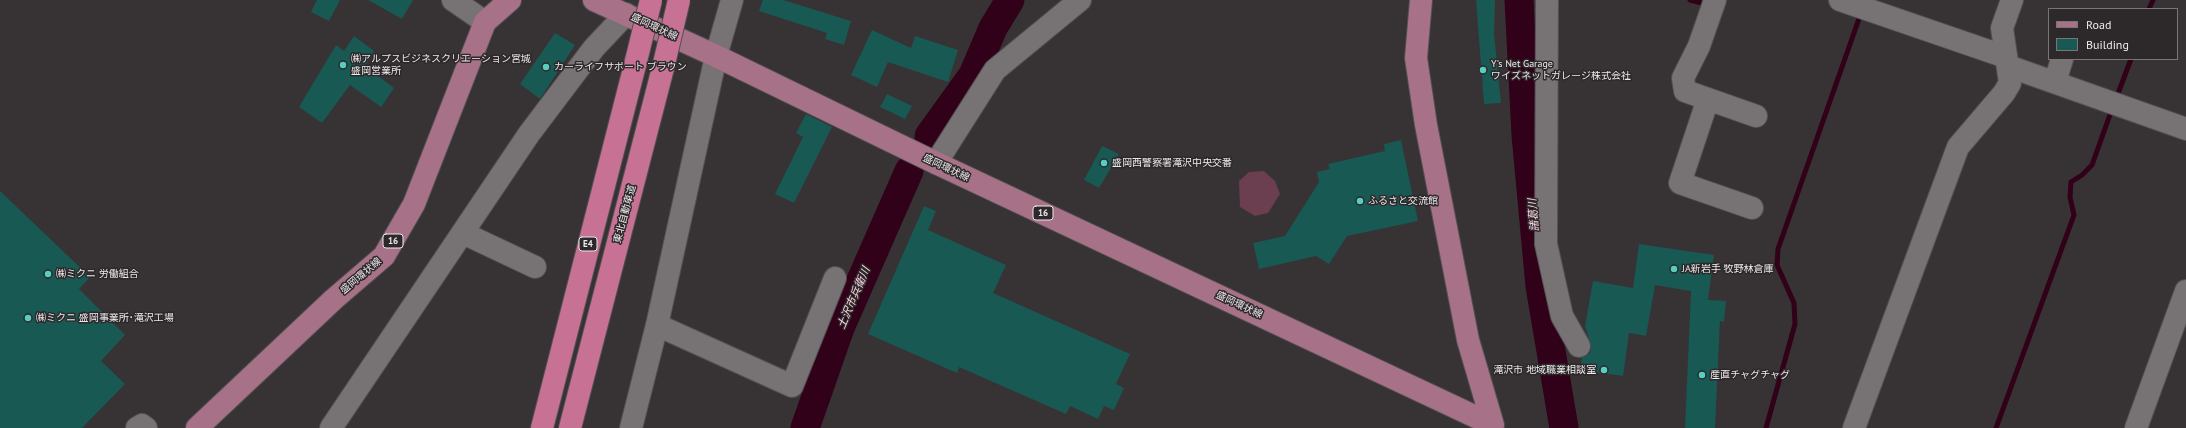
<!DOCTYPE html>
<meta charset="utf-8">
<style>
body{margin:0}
#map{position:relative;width:2186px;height:428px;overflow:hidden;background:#373234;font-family:"PT Sans",sans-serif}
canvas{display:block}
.legend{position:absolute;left:2048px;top:8px;width:130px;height:52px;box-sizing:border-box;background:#2d282a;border:1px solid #797577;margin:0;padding:5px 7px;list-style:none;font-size:12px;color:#ece9ea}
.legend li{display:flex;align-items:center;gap:8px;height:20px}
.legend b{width:20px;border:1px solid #797577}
</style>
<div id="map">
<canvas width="2186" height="428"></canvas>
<ul class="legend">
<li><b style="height:5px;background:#a77187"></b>Road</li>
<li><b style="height:11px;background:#185953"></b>Building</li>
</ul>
</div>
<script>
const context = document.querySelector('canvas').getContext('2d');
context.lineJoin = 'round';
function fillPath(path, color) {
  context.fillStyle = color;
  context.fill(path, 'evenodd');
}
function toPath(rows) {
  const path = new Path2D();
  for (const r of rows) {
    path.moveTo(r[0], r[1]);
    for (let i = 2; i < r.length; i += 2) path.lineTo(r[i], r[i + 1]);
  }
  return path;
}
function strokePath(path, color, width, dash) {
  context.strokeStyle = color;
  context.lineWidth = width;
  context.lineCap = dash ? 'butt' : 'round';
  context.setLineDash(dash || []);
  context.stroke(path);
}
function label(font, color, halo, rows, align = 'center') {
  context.font = font + ' "PT Sans","Noto Sans JP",sans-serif';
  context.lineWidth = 3;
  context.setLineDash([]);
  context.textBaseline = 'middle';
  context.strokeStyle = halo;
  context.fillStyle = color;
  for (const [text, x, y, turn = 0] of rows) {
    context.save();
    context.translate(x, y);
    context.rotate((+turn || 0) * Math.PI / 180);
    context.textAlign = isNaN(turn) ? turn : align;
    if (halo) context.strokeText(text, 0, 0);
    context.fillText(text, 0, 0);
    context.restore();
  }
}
const green = toPath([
 [1264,171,1275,181,1280,194,1268,213,1255,216,1240,207,1239,181,1249,172]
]);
const stream = toPath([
 [1690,0,1706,4,1706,2],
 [2149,9,2153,0],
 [2116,99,2131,59],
 [1766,428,1795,324,1794,303,1777,265,1778,249,1861,13],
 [1996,428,2074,215,2070,197,2071,182,2082,175,2092,165,2112,109]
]);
const river = toPath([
 [1519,0,1526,135,1540,286,1564,428],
 [929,136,973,75,993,28,1010,0],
 [805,428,840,328,909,171]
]);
const building = toPath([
 [317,0,340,0,329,21,311,12],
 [368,0,413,0,402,19],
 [763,0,783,0,851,21,844,45,825,39,827,33,759,11],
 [1476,0,1495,0,1494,33,1501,103,1484,104],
 [872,30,911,48,915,36,958,50,948,82,888,62,877,87,851,75],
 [555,33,575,45,540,99,520,84],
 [354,36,374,51,365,66,394,88,381,107,350,85,322,123,299,107,336,45,344,51],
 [887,94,912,106,905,119,880,107],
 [806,114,832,127,794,203,775,194,803,137,796,133],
 [1401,140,1418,221,1347,236,1329,264,1316,256,1259,269,1253,243,1285,236,1319,182,1317,172,1330,169,1328,164,1385,151,1384,144],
 [1102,146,1119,154,1099,188,1084,180],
 [0,191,90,277,79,289,125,335,101,361,125,384,82,428,0,428],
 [924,206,936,211,928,230,1006,265,993,293,1130,354,1116,384,1124,388,1114,410,1104,406,1098,419,1070,406,1066,414,959,367,957,373,868,334],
 [1639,244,1714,255,1708,300,1726,301,1724,322,1720,321,1715,428,1685,428,1691,291,1655,285,1646,336,1629,333,1623,376,1580,370,1582,358,1590,353,1591,346,1585,326,1593,281,1633,288]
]);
const minor = toPath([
 [453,0,485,22],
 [1547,0,1546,244,1562,316,1579,346],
 [1715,0,1699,46,1683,78,1685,91,1756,116],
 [1840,0,2006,57],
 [2008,66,2186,129],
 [2055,82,2062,59],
 [1708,99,1680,183,1752,208],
 [936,163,995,70,1080,0],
 [463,233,535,267],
 [657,325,792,386,835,278],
 [137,428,142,425,146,428],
 [331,428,529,134,594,48,626,14],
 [631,428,657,325,716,56,732,0],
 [1854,428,1958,147,2004,93,2010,83,2002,28,2012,0],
 [2136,428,2186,291]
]);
const major = toPath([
 [594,0,716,56,936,163,1493,425],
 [1421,0,1416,58,1426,125,1468,340,1493,425],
 [197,428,334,299,384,256,414,204,485,22,510,0]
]);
const highway = toPath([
 [542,428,636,61],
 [570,428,663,68]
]);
const highwayBridge = toPath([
 [636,61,651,0],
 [663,68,679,0]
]);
const markers = [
 [343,65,4,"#57cec1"],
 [546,67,4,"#57cec1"],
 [1483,70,4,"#57cec1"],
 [1104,163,4,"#57cec1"],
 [1360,201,4,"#57cec1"],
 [1674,269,4,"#57cec1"],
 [48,274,4,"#57cec1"],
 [28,318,4,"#57cec1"],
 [1604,370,4,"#57cec1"],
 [1702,375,4,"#57cec1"]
];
const shields = [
 [1043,213,20],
 [393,241,20],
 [588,244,18]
];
const shieldNames = [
 ["16",1043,213],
 ["16",393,241],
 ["E4",588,244]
];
const streetNames = [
 ["盛岡環状線",654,27,25],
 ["盛岡環状線",946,168,25],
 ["東北自動車道",625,214,-75],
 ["盛岡環状線",361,276,-40],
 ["盛岡環状線",1239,305,25]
];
const poiNames = [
 ["㈱アルプスビジネスクリエーション宮城",351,59],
 ["盛岡営業所",351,71],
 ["Y’s Net Garage",1491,64],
 ["ワイズネットガレージ株式会社",1491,76],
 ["カーライフサポート ブラウン",554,67],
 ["盛岡西警察署滝沢中央交番",1112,163],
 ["ふるさと交流館",1368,201],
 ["JA新岩手 牧野林倉庫",1682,269],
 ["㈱ミクニ 労働組合",56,274],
 ["㈱ミクニ 盛岡事業所･滝沢工場",36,318],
 ["滝沢市 地域職業相談室",1596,370,"right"],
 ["産直チャグチャグ",1710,375]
];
const waterNames = [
 ["諸葛川",1534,215,-95],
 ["土沢市兵衛川",854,298,-67]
];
fillPath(green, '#6b3e50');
strokePath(stream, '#31011a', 5);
strokePath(river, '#31011a', 29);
fillPath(building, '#185953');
strokePath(minor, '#545052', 24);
strokePath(major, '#545052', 24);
strokePath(highway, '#545052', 24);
strokePath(minor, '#777274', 22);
strokePath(major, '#a77187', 22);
strokePath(highway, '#c77194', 22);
strokePath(highwayBridge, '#545052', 24, []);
strokePath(highwayBridge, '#c77194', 22);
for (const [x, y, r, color] of markers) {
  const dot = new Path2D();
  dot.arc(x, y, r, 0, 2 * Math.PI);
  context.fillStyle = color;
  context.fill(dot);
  strokePath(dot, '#2d282a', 1.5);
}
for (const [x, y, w] of shields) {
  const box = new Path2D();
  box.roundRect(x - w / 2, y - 7, w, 14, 3);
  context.fillStyle = '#2d282a';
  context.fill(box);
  strokePath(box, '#ece9ea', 1);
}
label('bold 9px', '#ece9ea', null, shieldNames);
label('10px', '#ece9ea', '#2d282a', streetNames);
label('10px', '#ece9ea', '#2d282a', poiNames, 'left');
label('italic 11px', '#f8d3e1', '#2d282a', waterNames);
</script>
